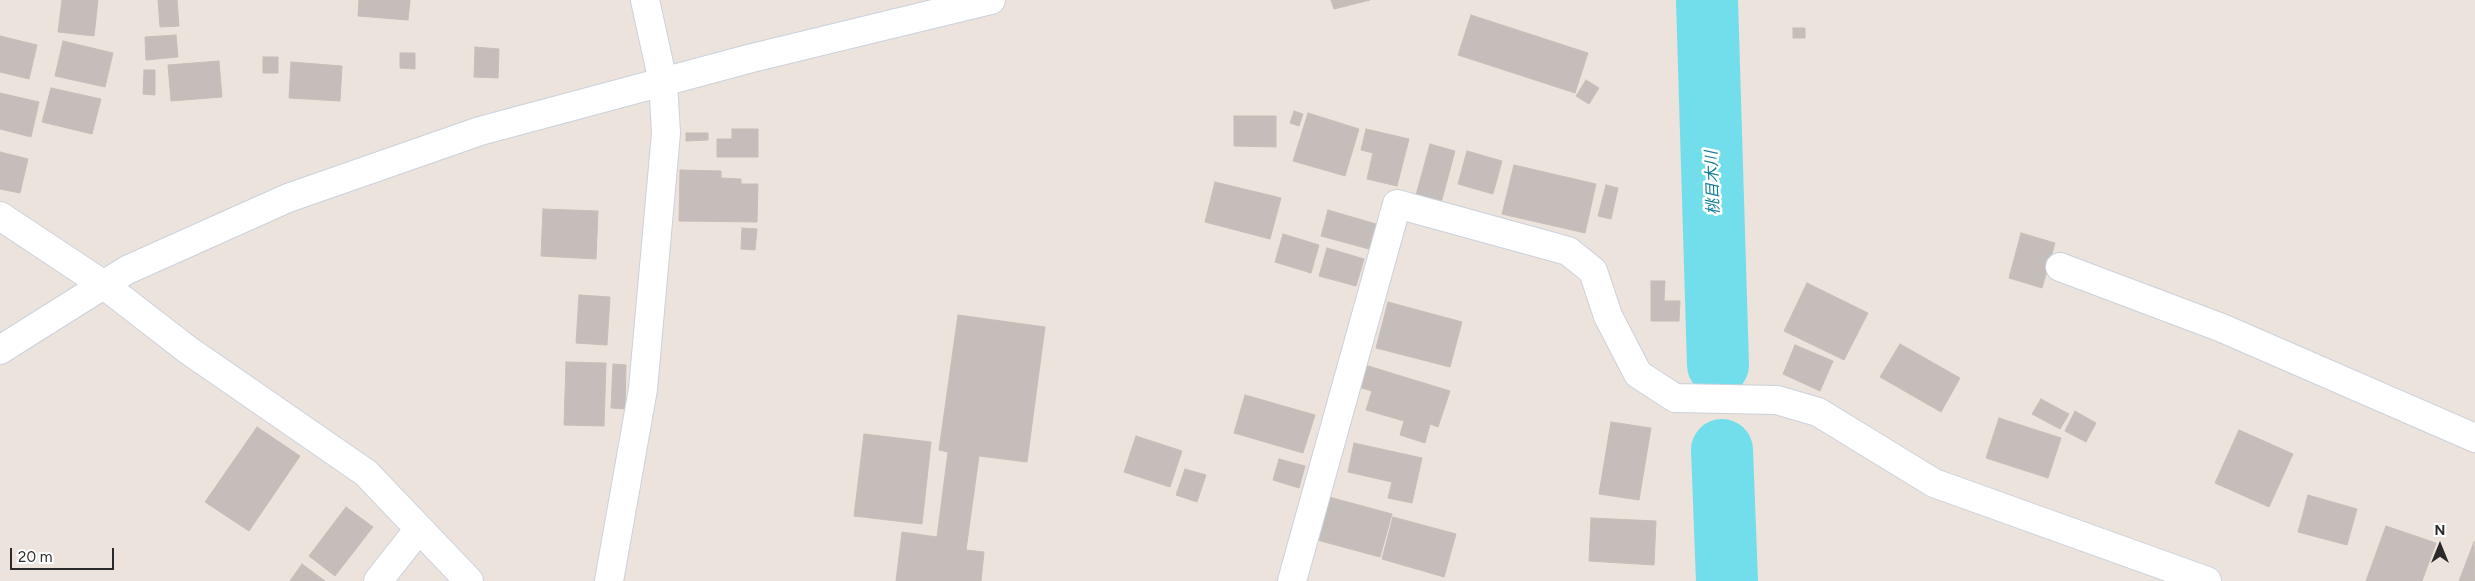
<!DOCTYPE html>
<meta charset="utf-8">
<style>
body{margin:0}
#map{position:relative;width:2475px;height:581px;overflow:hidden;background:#ece3dc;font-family:Figtree,sans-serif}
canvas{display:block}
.north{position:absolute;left:2415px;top:521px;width:50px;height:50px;-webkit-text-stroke:4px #fff;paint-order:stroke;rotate:0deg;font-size:14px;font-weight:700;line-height:20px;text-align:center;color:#2a2a2a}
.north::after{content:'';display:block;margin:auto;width:18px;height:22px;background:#2a2a2a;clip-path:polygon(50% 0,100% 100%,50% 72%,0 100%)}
.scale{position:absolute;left:10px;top:548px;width:104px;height:22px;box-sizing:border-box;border:2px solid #2a2a2a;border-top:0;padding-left:6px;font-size:15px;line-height:18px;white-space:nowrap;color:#2a2a2a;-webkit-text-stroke:4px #fff;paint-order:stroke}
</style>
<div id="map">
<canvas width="2475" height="581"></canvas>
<div class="north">N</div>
<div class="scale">20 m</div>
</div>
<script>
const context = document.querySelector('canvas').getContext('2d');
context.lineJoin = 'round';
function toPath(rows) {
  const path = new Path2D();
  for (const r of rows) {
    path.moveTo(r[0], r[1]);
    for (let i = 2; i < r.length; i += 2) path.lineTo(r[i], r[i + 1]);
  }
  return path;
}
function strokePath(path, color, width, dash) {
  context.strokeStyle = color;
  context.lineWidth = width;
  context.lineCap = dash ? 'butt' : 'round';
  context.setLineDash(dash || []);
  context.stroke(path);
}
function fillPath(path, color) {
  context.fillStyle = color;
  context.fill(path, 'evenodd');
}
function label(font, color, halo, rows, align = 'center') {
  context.font = font + ' Figtree,"Noto Sans JP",sans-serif';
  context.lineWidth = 5;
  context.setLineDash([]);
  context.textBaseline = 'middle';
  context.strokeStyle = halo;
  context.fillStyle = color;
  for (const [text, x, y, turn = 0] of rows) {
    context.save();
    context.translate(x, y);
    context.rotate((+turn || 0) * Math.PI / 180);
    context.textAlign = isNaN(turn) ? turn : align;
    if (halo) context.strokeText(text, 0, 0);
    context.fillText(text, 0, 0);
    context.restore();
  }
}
const river = toPath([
 [1707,0,1718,365],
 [1722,450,1727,581]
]);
const building = toPath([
 [62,0,98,0,94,36,58,32,62,0],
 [158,0,177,0,179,26,160,27,158,0],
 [359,0,410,0,408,20,358,16,359,0],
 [1331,0,1370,0,1334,9,1331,0],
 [1471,15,1588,53,1575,93,1458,55,1471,15],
 [1793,28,1805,28,1805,38,1793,38,1793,28],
 [176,35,178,57,146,60,145,37,176,35],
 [0,36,37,45,29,79,0,72,0,36],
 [63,41,113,53,105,87,55,76,63,41],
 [475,47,499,49,498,78,474,77,475,47],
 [400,53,415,53,415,69,400,68,400,53],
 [263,57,278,57,278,73,263,73,263,57],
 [219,61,222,97,171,101,168,65,219,61],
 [291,62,342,66,340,101,289,98,291,62],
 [144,70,155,70,155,95,143,94,144,70],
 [1586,80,1599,88,1589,104,1576,96,1586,80],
 [51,88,101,99,92,134,42,122,51,88],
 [0,93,39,102,31,137,0,129,0,93],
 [1294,111,1303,114,1299,126,1290,123,1294,111],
 [1308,113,1359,129,1345,176,1293,161,1308,113],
 [1234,116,1276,116,1276,147,1234,146,1234,116],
 [732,129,758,129,758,157,717,157,717,139,732,139,732,129],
 [1366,129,1409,139,1397,186,1367,179,1373,153,1361,150,1366,129],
 [686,133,708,133,708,140,686,141,686,133],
 [1430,144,1455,151,1441,203,1416,195,1430,144],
 [1467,151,1502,161,1493,194,1458,184,1467,151],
 [0,152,28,159,20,193,0,189,0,152],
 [1514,165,1596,184,1585,233,1502,214,1514,165],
 [680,170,721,171,721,178,741,179,741,184,758,184,757,222,679,221,680,170],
 [1215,182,1281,198,1270,239,1205,222,1215,182],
 [1606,185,1618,188,1611,219,1598,216,1606,185],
 [543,209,598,211,596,259,541,256,543,209],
 [1328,210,1376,224,1369,249,1321,236,1328,210],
 [742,228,757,229,755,250,741,249,742,228],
 [2021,233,2055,243,2042,288,2009,278,2021,233],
 [1283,234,1319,245,1311,273,1275,262,1283,234],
 [1327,248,1364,259,1356,286,1319,276,1327,248],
 [1651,281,1665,281,1664,301,1680,301,1679,321,1651,321,1651,281],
 [1807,283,1868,313,1844,360,1784,331,1807,283],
 [579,295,610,297,607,345,576,343,579,295],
 [1388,302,1462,322,1450,367,1376,348,1388,302],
 [958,315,1045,327,1027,462,979,456,966,550,984,552,981,581,896,581,902,532,937,537,948,452,939,450,958,315],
 [1900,344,1960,378,1941,412,1880,377,1900,344],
 [1795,345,1833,361,1820,391,1783,374,1795,345],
 [566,362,606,363,604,426,564,425,566,362],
 [613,364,626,365,625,409,611,408,613,364],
 [1365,365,1450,391,1438,427,1430,424,1425,443,1400,435,1404,421,1366,410,1372,391,1358,387,1365,365],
 [1245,395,1315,415,1303,453,1234,433,1245,395],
 [2041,399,2069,414,2060,429,2032,414,2041,399],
 [2075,411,2096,423,2086,442,2065,431,2075,411],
 [1999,418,2061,438,2048,478,1986,458,1999,418],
 [1611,422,1651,428,1639,500,1599,494,1611,422],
 [257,427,300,456,249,531,205,502,257,427],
 [2239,430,2293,454,2269,507,2215,483,2239,430],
 [864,434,931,442,922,524,854,516,864,434],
 [1136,436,1182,451,1170,487,1124,472,1136,436],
 [1354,443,1422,458,1412,503,1388,498,1392,482,1348,472,1354,443],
 [1279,459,1305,466,1299,488,1273,480,1279,459],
 [1185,469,1206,475,1197,502,1176,495,1185,469],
 [2308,495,2357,509,2347,545,2298,532,2308,495],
 [1329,497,1392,514,1380,557,1317,540,1329,497],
 [346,507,373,527,335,576,309,556,346,507],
 [1393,517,1456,534,1444,577,1382,559,1393,517],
 [1591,518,1656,521,1654,565,1589,561,1591,518],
 [2386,526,2436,543,2422,581,2366,581,2386,526],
 [2474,542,2475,581,2459,581,2474,542],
 [302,564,325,581,290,581,302,564]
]);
const street = toPath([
 [0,216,104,285,188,350,366,473,469,581],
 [2060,267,2222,328,2475,438],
 [378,581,419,529],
 [609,581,643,389,666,133,663,82,645,0],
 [1292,581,1397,204,1568,251,1593,271,1608,316,1638,374,1675,398,1777,400,1818,412,1934,483,2207,581]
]);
const secondary = toPath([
 [0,350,127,270,288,198,480,131,752,58,991,0]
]);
const waterNames = [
 ["桃目木川",1713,183,-92]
];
strokePath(river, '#72deeb', 62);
fillPath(building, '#c4bdb9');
strokePath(building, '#c7beb6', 1);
strokePath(street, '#cbd1db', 30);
strokePath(secondary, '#cbd1db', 30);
strokePath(street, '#fff', 28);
strokePath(secondary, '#fff', 28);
label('italic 16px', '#117e97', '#fff', waterNames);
</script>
